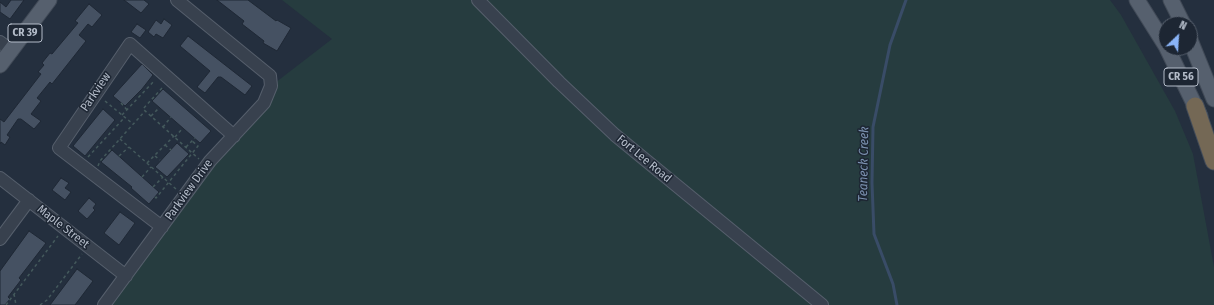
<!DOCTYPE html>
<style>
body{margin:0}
#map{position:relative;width:1214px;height:305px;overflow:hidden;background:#242f3e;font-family:"Fira Sans Condensed",sans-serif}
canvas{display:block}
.north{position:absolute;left:1158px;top:16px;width:40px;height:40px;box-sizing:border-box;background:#1d2633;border:1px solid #59626f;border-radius:50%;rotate:25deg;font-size:11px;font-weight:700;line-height:16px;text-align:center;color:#b4bcc9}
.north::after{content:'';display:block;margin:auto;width:14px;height:18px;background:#8ab4f8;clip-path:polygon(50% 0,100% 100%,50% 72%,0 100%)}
</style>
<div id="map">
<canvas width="1214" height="305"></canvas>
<div class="north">N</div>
</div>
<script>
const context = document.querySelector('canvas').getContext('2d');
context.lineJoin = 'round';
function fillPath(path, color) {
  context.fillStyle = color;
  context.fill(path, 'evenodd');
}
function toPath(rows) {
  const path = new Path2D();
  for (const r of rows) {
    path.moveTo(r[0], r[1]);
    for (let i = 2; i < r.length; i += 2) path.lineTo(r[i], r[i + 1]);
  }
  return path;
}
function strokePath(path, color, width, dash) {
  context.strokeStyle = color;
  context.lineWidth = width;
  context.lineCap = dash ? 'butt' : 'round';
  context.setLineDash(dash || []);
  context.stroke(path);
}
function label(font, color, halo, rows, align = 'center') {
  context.font = font + ' "Fira Sans Condensed",sans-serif';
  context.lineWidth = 3;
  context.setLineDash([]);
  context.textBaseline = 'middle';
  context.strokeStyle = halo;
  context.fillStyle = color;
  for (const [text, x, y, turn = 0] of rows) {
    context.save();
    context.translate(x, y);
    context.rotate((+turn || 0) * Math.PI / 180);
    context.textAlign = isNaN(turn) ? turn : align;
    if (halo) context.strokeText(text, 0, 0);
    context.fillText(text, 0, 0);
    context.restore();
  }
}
const green = toPath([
 [282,0,1110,0,1121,15,1175,111,1193,154,1214,267,1214,305,105,305,271,86,332,39]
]);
const stream = toPath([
 [897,305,893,284,874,234,872,183,873,127,890,45,906,0]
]);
const building = toPath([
 [11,0,24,0,10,19,0,12,0,2,6,7,11,0],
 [124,0,144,0,149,4,141,13,124,0],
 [217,0,248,0,276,21,277,20,291,28,277,51,263,43,264,41,242,24,244,21,217,0],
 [89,4,102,15,92,27,88,24,79,35,86,41,52,84,50,82,37,98,41,101,31,114,41,121,34,129,21,119,18,119,7,135,10,137,5,145,1,142,0,144,0,119,4,122,41,74,38,72,44,65,42,63,50,53,52,54,78,23,75,21,89,4],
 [164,19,172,25,163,38,156,34,154,37,148,32,156,20,161,24,164,19],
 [137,24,146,30,140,38,131,32,137,24],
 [188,36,252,86,245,95,221,77,218,77,205,93,197,87,210,71,180,46,188,36],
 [142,64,153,75,142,89,125,106,113,96,142,64],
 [163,89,211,131,200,143,152,101,163,89],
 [103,109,115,120,85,156,73,146,103,109],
 [177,143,189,154,167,177,155,167,177,143],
 [112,150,159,192,149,204,131,188,132,187,101,162,112,150],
 [61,178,69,183,65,188,71,192,65,200,52,190,61,178],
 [89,198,96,204,93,208,95,210,87,219,78,211,89,198],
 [120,212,135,223,119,245,104,233,120,212],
 [29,231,46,243,19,278,21,280,8,297,10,299,5,305,0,305,0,271,29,231],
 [77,269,93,281,75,305,50,305,77,269]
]);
const path = toPath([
 [162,88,143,109,199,159],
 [105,101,133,124],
 [121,103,127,110],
 [122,115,155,80],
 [151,116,159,108],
 [163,127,171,117],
 [175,137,182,129],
 [120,139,176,189],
 [165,145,171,150],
 [186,147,195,138],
 [119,156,129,147],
 [155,156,160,160],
 [88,157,125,117],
 [147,163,174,136],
 [98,166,100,161,145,111],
 [142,177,151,167],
 [153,187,163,177],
 [155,197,156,198,198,146,192,141],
 [14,294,16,305],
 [6,305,58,236],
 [40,305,47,300,82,254]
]);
const minor = toPath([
 [478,0,559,82,615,135,822,305],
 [0,42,12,51],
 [0,178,126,276],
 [162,227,59,148,130,44,234,136],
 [0,239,29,200],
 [104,305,210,161,264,103,271,86,270,76,177,0]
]);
const major = toPath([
 [1137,0,1166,46],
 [1171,0,1183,24],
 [1190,40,1214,99],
 [1167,48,1200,116],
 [0,65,49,0]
]);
const highway = toPath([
 [1195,106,1214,161]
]);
const shields = [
 [25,33,34],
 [1181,77,34]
];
const shieldNames = [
 ["CR 39",25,33],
 ["CR 56",1181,77]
];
const streetNames = [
 ["Parkview",96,92,-56],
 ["Fort Lee Road",644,159,40],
 ["Parkview Drive",189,190,-54],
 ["Maple Street",63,227,38]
];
const waterNames = [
 ["Teaneck Creek",864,164,-89]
];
fillPath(green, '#263c3f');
strokePath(stream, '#394c67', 3);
fillPath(building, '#455162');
strokePath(building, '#1f2835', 1);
strokePath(minor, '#565f6c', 14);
strokePath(major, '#414a57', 17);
strokePath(highway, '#434c59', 19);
strokePath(path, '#44595c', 1.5, [3, 3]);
strokePath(minor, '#38414e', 12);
strokePath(major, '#56606e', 15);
strokePath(highway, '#746855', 17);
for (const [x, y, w] of shields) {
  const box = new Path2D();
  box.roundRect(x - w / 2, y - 9, w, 18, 3);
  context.fillStyle = '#1d2633';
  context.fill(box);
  strokePath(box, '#b4bcc9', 1);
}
label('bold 11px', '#b4bcc9', null, shieldNames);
label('12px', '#b4bcc9', '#1d2633', streetNames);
label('italic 13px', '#7c92b1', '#1d2633', waterNames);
</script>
